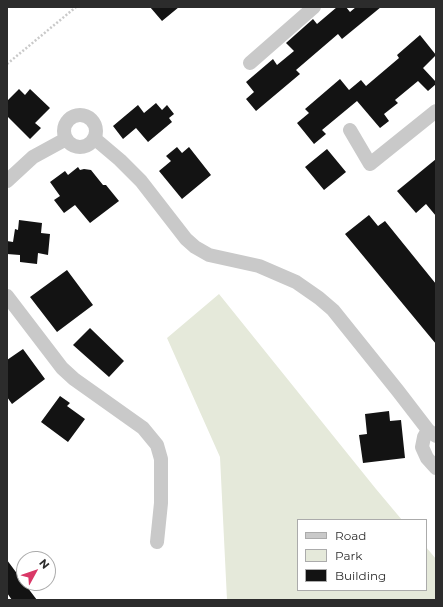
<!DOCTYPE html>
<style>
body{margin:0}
#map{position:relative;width:443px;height:607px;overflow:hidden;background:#fff;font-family:Montserrat,sans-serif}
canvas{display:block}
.frame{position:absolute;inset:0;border:8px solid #2c2c2c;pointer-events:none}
.legend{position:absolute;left:297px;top:519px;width:130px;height:72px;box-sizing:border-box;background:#fff;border:1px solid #ababab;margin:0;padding:5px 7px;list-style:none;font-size:12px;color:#2c2c2c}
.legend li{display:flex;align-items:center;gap:8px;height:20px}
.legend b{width:20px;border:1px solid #ababab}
.north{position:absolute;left:16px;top:551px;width:40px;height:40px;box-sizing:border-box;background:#fff;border:1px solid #ababab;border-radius:50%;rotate:50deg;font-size:11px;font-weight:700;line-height:16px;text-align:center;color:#2c2c2c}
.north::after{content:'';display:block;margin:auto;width:14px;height:18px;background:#d93867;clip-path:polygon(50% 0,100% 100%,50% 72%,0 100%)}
</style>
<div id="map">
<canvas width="443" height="607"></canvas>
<div class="frame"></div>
<ul class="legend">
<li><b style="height:5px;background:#c9c9c9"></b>Road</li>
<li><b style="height:11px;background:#e5e9da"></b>Park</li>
<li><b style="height:11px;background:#131313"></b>Building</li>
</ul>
<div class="north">N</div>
</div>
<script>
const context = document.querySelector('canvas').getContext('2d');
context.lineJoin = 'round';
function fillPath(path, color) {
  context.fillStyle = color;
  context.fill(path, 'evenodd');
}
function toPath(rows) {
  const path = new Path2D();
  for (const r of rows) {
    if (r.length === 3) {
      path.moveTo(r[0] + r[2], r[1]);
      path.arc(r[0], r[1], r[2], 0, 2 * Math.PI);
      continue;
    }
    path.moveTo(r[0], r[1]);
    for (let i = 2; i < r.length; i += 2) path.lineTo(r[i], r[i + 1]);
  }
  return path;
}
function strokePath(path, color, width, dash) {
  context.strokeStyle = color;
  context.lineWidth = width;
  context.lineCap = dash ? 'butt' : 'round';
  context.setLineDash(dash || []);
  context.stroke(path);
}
const green = toPath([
 [219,294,376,489,402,520,298,520,298,590,426,590,426,547,436,559,436,600,227,600,220,457,167,338]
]);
const building = toPath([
 [150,7,179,7,162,21],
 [337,7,346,7,350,12,356,7,381,7,342,39,338,34,296,70,300,74,256,111,246,99,254,92,246,82,273,59,277,65,294,51,286,43,313,19,317,24],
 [420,35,436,55,423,68,436,82,436,84,428,91,418,81,395,100,398,103,384,114,389,121,380,128,357,101,322,130,326,134,314,144,297,123,309,113,305,109,340,79,349,90,361,80,366,86,399,58,397,55],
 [19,89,25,95,30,89,50,108,35,123,41,128,30,139,7,116,7,101],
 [156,103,162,110,167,105,174,114,169,118,172,122,148,142,136,128,123,139,113,126,138,105,144,113],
 [177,147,182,153,189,147,211,175,182,199,159,171,171,161,166,156],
 [327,149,346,172,324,190,305,167],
 [436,159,436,216,426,204,416,213,397,191],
 [78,167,80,170,84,169,91,170,103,185,106,185,119,201,90,223,75,205,64,213,54,200,60,196,50,182,65,171,68,175],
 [369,215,378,226,385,221,436,284,436,344,345,234],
 [19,220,42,223,41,233,50,234,48,255,38,253,37,264,20,262,20,255,7,254,7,241,13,242,15,229,18,230],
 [67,270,93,305,57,332,30,297],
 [90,328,124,361,109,377,73,345],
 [23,349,45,379,12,404,7,397,7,360],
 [60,396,70,403,67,406,85,419,68,442,41,422],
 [389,411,390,421,401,420,405,458,363,463,359,435,367,434,365,414],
 [7,560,24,583,37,600,12,600,7,593]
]);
const path = toPath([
 [7,64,76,7]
]);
const minor = toPath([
 [250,63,314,7],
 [80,131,16],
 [350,130,370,164,436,111],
 [94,138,120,160,141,181,186,239,195,247,209,255,259,266,296,282,319,298,333,310,398,391,428,430,436,436],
 [7,181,33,157,66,139],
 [7,296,62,368,74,379,143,428,157,445,161,459,161,503,157,542],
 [428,430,424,437,422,447,427,458,436,468]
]);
fillPath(green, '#e5e9da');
fillPath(building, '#131313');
strokePath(path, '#c9c9c9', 2.5, [2, 2]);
strokePath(minor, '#c9c9c9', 14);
</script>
